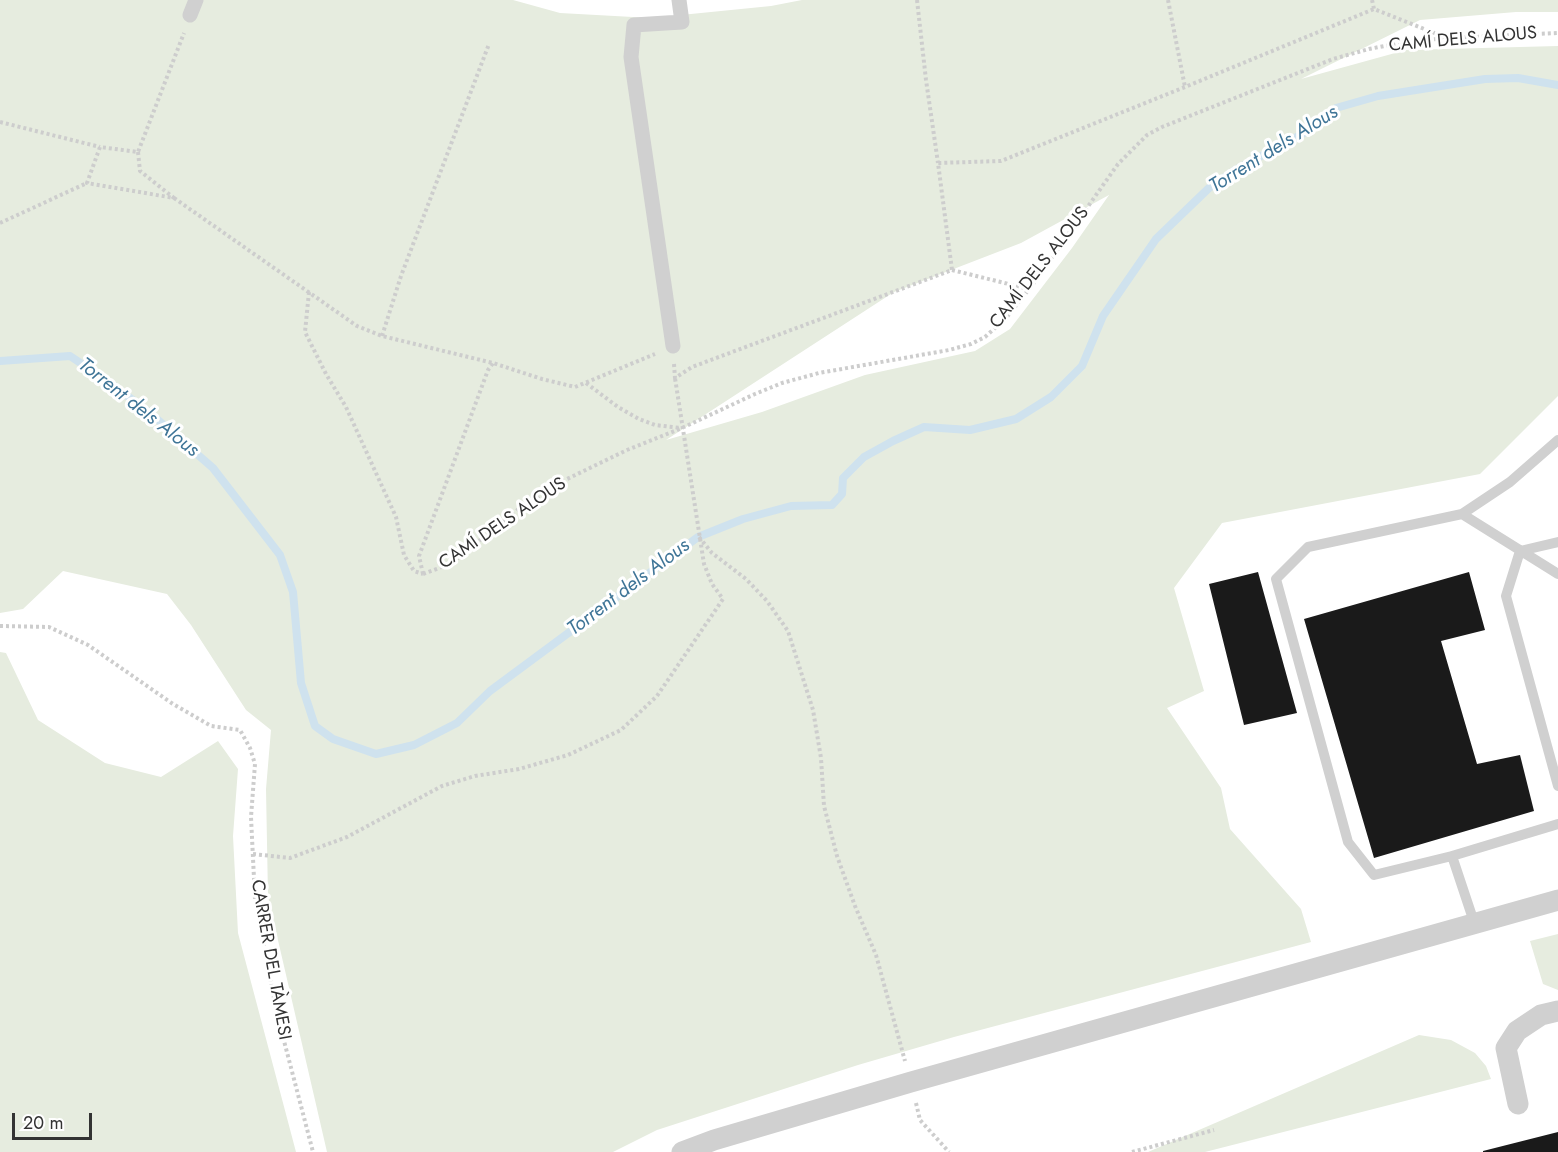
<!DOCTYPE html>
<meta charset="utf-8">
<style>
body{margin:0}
#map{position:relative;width:1558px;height:1152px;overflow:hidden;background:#fff;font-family:Jost,sans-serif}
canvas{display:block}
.scale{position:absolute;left:12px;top:1113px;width:80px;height:27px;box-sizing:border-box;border:3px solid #333;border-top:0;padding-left:8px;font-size:18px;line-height:21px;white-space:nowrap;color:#333;-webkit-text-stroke:4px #fff;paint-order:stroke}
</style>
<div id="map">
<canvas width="1558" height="1152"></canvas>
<div class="scale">20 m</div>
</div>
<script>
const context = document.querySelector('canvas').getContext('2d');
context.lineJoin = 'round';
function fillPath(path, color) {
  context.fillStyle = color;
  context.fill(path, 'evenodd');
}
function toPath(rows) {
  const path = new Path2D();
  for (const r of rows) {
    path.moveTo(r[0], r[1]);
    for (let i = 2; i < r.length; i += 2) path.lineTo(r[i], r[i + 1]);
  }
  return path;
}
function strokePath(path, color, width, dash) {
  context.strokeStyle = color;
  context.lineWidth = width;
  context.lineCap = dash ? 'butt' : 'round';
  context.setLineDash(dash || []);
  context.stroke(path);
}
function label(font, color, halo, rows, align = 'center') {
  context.font = font + ' Jost,sans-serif';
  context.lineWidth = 6;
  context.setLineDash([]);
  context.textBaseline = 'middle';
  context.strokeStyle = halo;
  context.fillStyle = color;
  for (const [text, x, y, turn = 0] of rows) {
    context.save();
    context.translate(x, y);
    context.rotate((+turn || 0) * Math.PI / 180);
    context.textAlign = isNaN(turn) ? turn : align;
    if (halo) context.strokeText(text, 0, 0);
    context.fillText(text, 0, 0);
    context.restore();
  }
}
const green = toPath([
 [0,0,513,0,560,13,651,18,771,6,802,0,1558,0,1558,12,1516,12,1420,20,1301,79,1406,50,1558,46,1558,396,1480,474,1222,523,1174,588,1204,691,1167,708,1221,788,1230,829,1301,909,1311,942,954,1037,858,1065,657,1130,613,1152,327,1152,268,897,266,789,271,730,246,710,191,625,167,594,63,571,23,609,0,613],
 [1109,195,1072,248,1010,329,975,351,865,375,762,412,666,440,894,292,1021,243],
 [0,652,6,653,38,720,105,763,161,777,218,741,238,769,233,836,238,933,296,1152,0,1152],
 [1558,934,1558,990,1543,984,1530,941],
 [1419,1035,1451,1040,1475,1053,1486,1066,1491,1079,1205,1152,1148,1152]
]);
const stream = toPath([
 [0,361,70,356,106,380,150,413,213,468,280,555,293,592,301,683,315,726,333,739,376,754,414,745,457,723,490,691,698,537,743,519,791,506,832,505,842,494,843,478,864,457,893,441,924,427,970,430,1016,419,1051,397,1082,366,1103,316,1156,239,1209,188,1235,170,1306,132,1336,108,1378,96,1485,79,1518,78,1558,85]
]);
const building = toPath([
 [1258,572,1297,713,1244,725,1209,584],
 [1469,572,1485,630,1441,641,1477,764,1520,755,1534,811,1374,858,1304,619],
 [1558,1132,1558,1152,1483,1152,1483,1151]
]);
const path = toPath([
 [917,0,926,80,938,163],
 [1168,0,1185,87],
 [1372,0,1374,9],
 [0,122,100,147],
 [138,152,140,171,174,198,87,183,100,147,138,152,184,33],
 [174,198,357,326,382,336,493,363,542,379,575,387,655,354],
 [0,223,87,183],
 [952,270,1029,289],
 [309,292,305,332,326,374,346,407,396,517,404,555,414,571,423,574],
 [382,336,401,276,489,44],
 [674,364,675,378,692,367,952,270,938,163,1001,161,1185,87,1374,9,1447,38],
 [586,383,618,407,639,419,655,425,681,428],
 [699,537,712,553,746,579,767,601,788,631,813,710,821,758,824,806,837,856,855,906,876,955,905,1061],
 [423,574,450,564,520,508,565,480,627,450,682,428,755,394,782,383,819,373,949,350,971,344,985,337,1007,317,1033,284,1118,164,1147,135,1162,127,1333,59,1369,49,1405,42,1447,38,1558,33],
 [423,574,419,556,488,370,493,363],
 [0,626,49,627,88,645,173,704,211,726,240,730,250,748,255,764,251,817,255,899,277,1014,313,1152],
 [253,854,290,858,347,837,442,786,475,776,519,769,568,755,621,730,657,696,723,599,712,584,704,564,675,378],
 [916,1103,920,1120,949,1152],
 [1132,1152,1214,1130]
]);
const service = toPath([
 [1558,440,1510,482,1462,514,1308,547,1276,579,1348,842,1374,875,1452,856,1558,824],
 [1462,514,1558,574],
 [1558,542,1520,551,1506,596,1558,786],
 [1452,856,1474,922]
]);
const pedestrian = toPath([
 [190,15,196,0],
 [673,346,631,57,634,25,682,22,679,0]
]);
const minor = toPath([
 [1518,1104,1506,1048,1517,1031,1541,1015,1558,1011],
 [682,1152,714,1140,911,1082,1558,900]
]);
const streetNames = [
 ["CAMÍ DELS ALOUS",1463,40,-5],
 ["CAMÍ DELS ALOUS",1040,268,-52],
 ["CAMÍ DELS ALOUS",503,524,-34],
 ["CARRER DEL TÀMESI",270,960,80]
];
const waterNames = [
 ["Torrent dels Alous",1274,150,-32],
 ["Torrent dels Alous",138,408,38],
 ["Torrent dels Alous",629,588,-37]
];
fillPath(green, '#e6ecdf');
strokePath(stream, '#cfe2ee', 8);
fillPath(building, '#1a1a1a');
strokePath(path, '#cdcdcd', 4, [3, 3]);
strokePath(service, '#d0d0d0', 10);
strokePath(pedestrian, '#d0d0d0', 15);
strokePath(minor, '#d0d0d0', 21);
label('18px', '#333', '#fff', streetNames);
label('italic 20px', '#3f7597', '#fff', waterNames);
</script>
